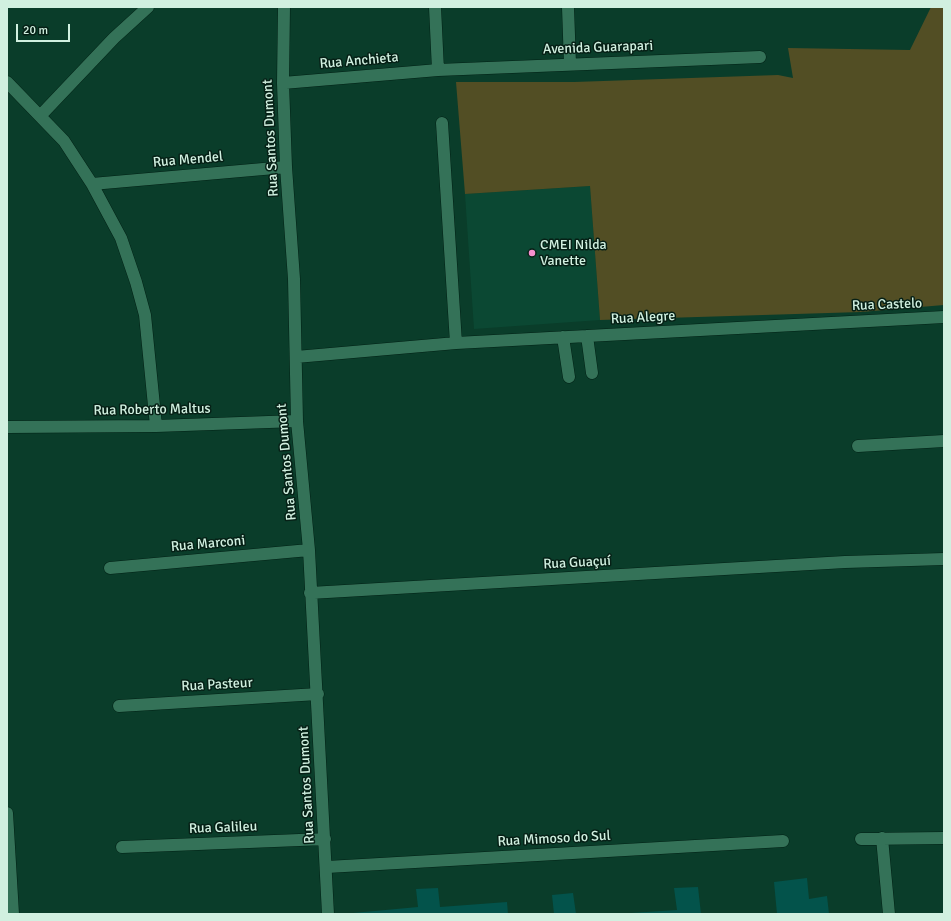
<!DOCTYPE html>
<meta charset="utf-8">
<style>
body{margin:0}
#map{position:relative;width:951px;height:921px;overflow:hidden;background:#0a3d2a;font-family:Signika,sans-serif}
canvas{display:block}
.frame{position:absolute;inset:0;border:8px solid #d1f0e0;pointer-events:none}
.scale{position:absolute;left:16px;top:24px;width:54px;height:18px;box-sizing:border-box;border:2px solid #d1f0e0;border-top:0;padding-left:5px;font-size:12px;line-height:14px;white-space:nowrap;color:#d1f0e0;-webkit-text-stroke:3px #062016;paint-order:stroke}
</style>
<div id="map">
<canvas width="951" height="921"></canvas>
<div class="frame"></div>
<div class="scale">20 m</div>
</div>
<script>
const context = document.querySelector('canvas').getContext('2d');
context.lineJoin = 'round';
function fillPath(path, color) {
  context.fillStyle = color;
  context.fill(path, 'evenodd');
}
function toPath(rows) {
  const path = new Path2D();
  for (const r of rows) {
    path.moveTo(r[0], r[1]);
    for (let i = 2; i < r.length; i += 2) path.lineTo(r[i], r[i + 1]);
  }
  return path;
}
function strokePath(path, color, width, dash) {
  context.strokeStyle = color;
  context.lineWidth = width;
  context.lineCap = dash ? 'butt' : 'round';
  context.setLineDash(dash || []);
  context.stroke(path);
}
function label(font, color, halo, rows, align = 'center') {
  context.font = font + ' Signika,sans-serif';
  context.lineWidth = 3;
  context.setLineDash([]);
  context.textBaseline = 'middle';
  context.strokeStyle = halo;
  context.fillStyle = color;
  for (const [text, x, y, turn = 0] of rows) {
    context.save();
    context.translate(x, y);
    context.rotate((+turn || 0) * Math.PI / 180);
    context.textAlign = isNaN(turn) ? turn : align;
    if (halo) context.strokeText(text, 0, 0);
    context.fillText(text, 0, 0);
    context.restore();
  }
}
const built = toPath([
 [590,186,600,320,474,329,465,194]
]);
const green = toPath([
 [931,7,944,7,944,305,861,312,600,320,590,186,465,194,456,82,574,82,778,75,793,78,788,48,910,50]
]);
const building = toPath([
 [807,878,809,899,827,896,829,914,777,914,774,882],
 [698,887,701,914,616,914,677,910,674,888],
 [438,888,440,907,507,902,508,914,353,914,353,913,418,907,416,889],
 [573,893,576,914,554,914,552,895]
]);
const minor = toPath([
 [284,7,283,83,286,167,294,279,297,421,309,550,328,914],
 [435,7,438,70],
 [568,7,570,64],
 [7,82,64,141,92,184,121,238,136,282,145,315,156,426],
 [283,83,438,70,760,57],
 [41,115,114,38,148,7],
 [442,123,456,343],
 [92,184,286,167],
 [587,336,592,373],
 [563,337,569,377],
 [296,357,456,343,944,317],
 [7,427,156,426,297,421],
 [858,446,944,441],
 [110,568,309,550],
 [310,593,845,562,944,559],
 [119,706,318,694],
 [7,813,13,914],
 [882,838,889,914],
 [861,839,944,838],
 [122,847,325,839],
 [327,867,783,841]
]);
const markers = [
 [532,253,4,"#f690cf"]
];
const streetNames = [
 ["Avenida Guarapari",598,48,-2],
 ["Rua Anchieta",359,61,-5],
 ["Rua Santos Dumont",271,138,-93],
 ["Rua Mendel",188,160,-5],
 ["Rua Castelo",887,305,-2],
 ["Rua Alegre",643,318,-3],
 ["Rua Roberto Maltus",152,410,-1],
 ["Rua Santos Dumont",287,462,-95],
 ["Rua Marconi",208,544,-5],
 ["Rua Guaçuí",577,563,-3],
 ["Rua Pasteur",217,685,-3],
 ["Rua Santos Dumont",307,785,-93],
 ["Rua Galileu",223,828,-2],
 ["Rua Mimoso do Sul",554,839,-3]
];
const poiNames = [
 ["CMEI Nilda",540,245],
 ["Vanette",540,261]
];
fillPath(built, '#0b4833');
fillPath(green, '#524e24');
fillPath(building, '#03534b');
strokePath(minor, '#002115', 13);
strokePath(minor, '#347258', 12);
for (const [x, y, r, color] of markers) {
  const dot = new Path2D();
  dot.arc(x, y, r, 0, 2 * Math.PI);
  context.fillStyle = color;
  context.fill(dot);
  strokePath(dot, '#062016', 1.5);
}
label('14px', '#d1f0e0', '#062016', streetNames);
label('14px', '#d1f0e0', '#062016', poiNames, 'left');
</script>
